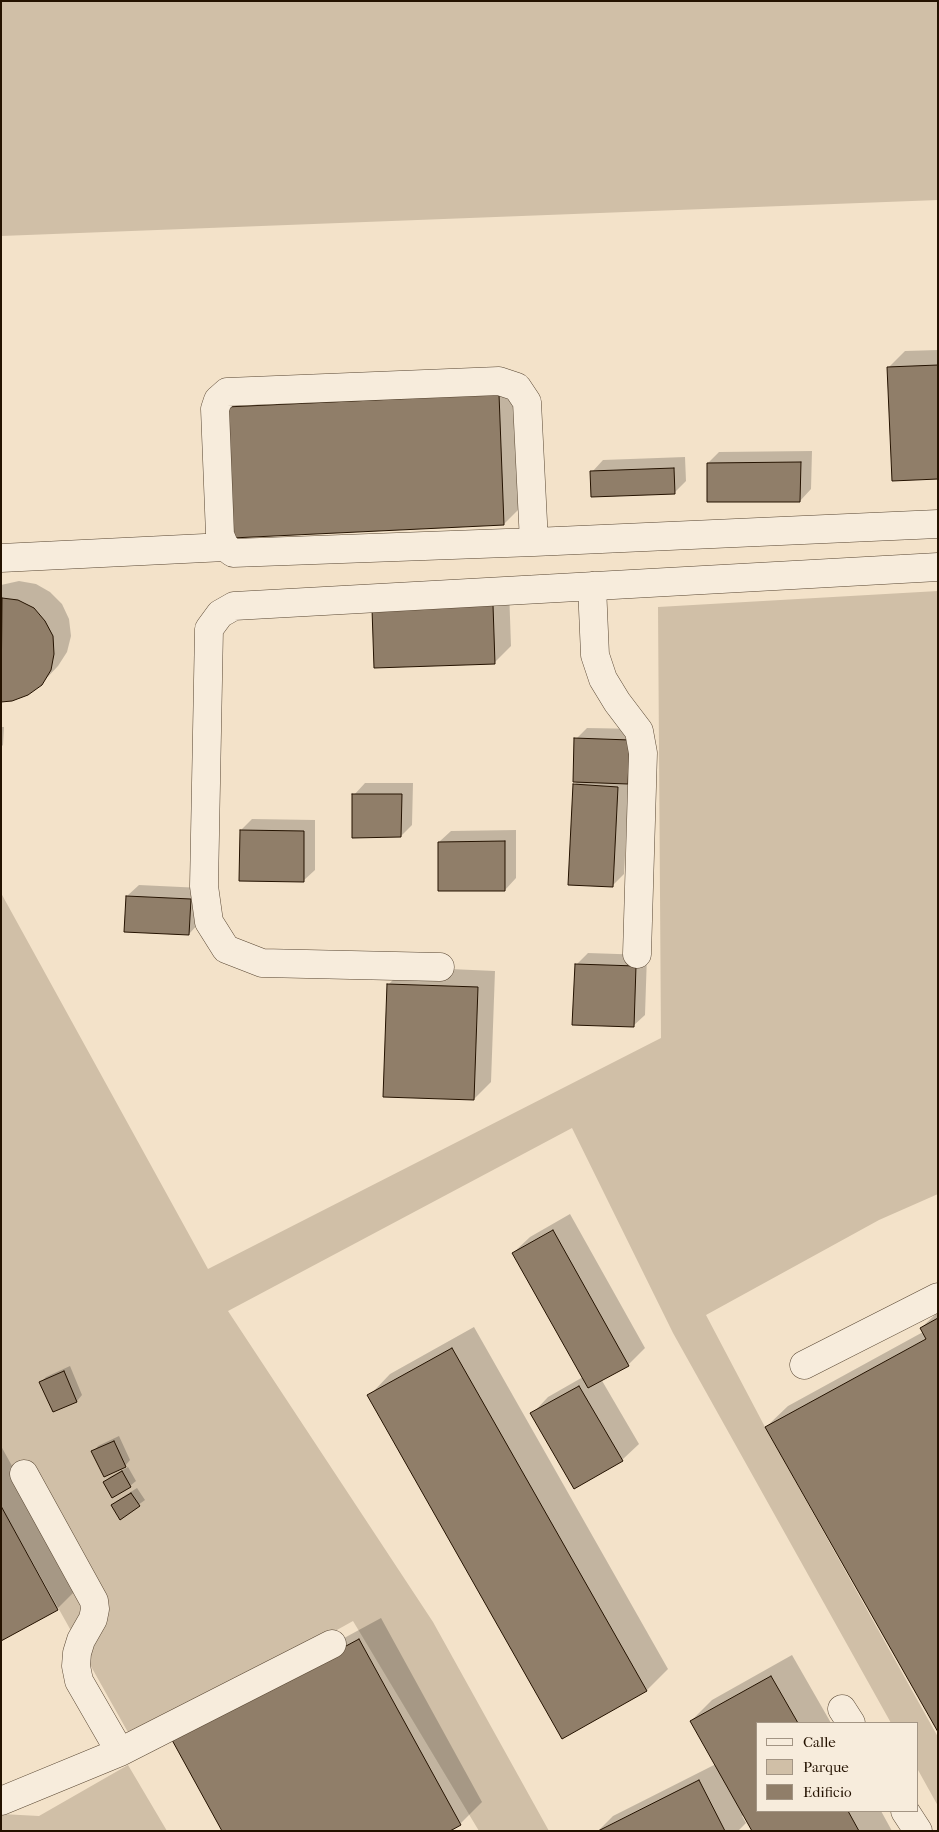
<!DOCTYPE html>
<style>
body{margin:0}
#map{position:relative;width:939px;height:1832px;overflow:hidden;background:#f3e2c9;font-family:"IM FELL French Canon",serif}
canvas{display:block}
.frame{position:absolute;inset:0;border:2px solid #241200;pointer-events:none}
.legend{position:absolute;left:756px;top:1722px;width:162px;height:90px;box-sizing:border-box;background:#f7ecdc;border:1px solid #a39584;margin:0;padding:6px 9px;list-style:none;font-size:15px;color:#241200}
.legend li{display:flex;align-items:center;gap:10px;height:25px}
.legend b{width:25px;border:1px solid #a39584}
</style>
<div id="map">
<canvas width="939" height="1832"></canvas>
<div class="frame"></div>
<ul class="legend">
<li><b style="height:6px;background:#f7ecdc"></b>Calle</li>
<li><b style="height:14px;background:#d0bfa7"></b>Parque</li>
<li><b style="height:14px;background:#907e69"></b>Edificio</li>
</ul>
</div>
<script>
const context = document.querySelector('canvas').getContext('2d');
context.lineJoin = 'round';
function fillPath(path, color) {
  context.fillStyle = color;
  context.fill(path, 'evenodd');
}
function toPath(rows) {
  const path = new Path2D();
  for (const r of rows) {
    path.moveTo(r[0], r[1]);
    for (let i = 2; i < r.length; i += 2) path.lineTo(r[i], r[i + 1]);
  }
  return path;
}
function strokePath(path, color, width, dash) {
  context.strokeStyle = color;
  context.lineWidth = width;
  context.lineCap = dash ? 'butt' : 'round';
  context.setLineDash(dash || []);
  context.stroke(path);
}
const green = toPath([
 [1,1,938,1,938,200,1,236],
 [938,591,938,1194,879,1220,706,1315,765,1427,938,1737,938,1806,918,1770,918,1723,891,1723,673,1333,572,1128,228,1311,433,1622,549,1831,479,1831,353,1621,134,1743,1,1506,1,893,208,1269,661,1038,658,607],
 [128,1765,167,1831,1,1831,1,1814,39,1816]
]);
const shadow = toPath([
 [938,350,938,477,888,368,905,351],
 [520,374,525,503,504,524,227,408,249,386],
 [812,451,811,489,800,501,708,463,719,452],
 [685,457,686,481,674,493,592,472,603,460],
 [19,581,36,584,50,592,62,604,69,619,71,636,67,652,58,666,41,684,1,701,1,585],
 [509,589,511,646,494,663,375,667],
 [1,727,4,727,3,745,1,747],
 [587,728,641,729,629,782,624,874,613,885,574,785,578,781,576,739],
 [365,783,413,783,412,825,401,836,354,795],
 [252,819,315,820,315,870,303,881,241,830],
 [516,830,516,878,505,890,439,842,451,831],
 [139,885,202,888,200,922,189,934,127,896],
 [588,953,647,955,645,1015,633,1026,576,965],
 [405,967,495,971,491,1082,474,1099,389,984],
 [570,1214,645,1348,628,1365,601,1379,639,1444,622,1460,532,1414,548,1397,583,1377,513,1253,530,1237],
 [938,1312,938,1730,766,1427,788,1406,923,1332,921,1328],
 [474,1327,668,1669,647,1690,562,1737,369,1396,390,1374],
 [70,1366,82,1395,77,1401,53,1411,41,1382,46,1377],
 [119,1436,130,1460,125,1466,93,1452,98,1446],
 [1,1446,79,1587,57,1609,1,1640],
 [128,1467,136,1481,130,1486,104,1483,110,1477],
 [137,1488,145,1500,120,1518,113,1505,118,1500],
 [381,1618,482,1802,460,1824,447,1831,195,1719],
 [792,1655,831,1723,758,1723,758,1811,881,1811,892,1831,753,1831,744,1815,742,1816,746,1823,738,1831,598,1831,613,1816,716,1764,691,1721,712,1700]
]);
const building = toPath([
 [938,365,938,479,892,481,887,367,938,365],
 [499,394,504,525,232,538,226,407,499,394],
 [801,462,800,502,707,502,707,463,801,462],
 [674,468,675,494,591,497,590,471,674,468],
 [2,598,18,600,34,608,45,621,53,636,54,654,51,670,42,685,28,695,12,701,1,702,2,598],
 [493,605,495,664,374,668,372,609,493,605],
 [574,738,630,740,628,784,573,782,574,738],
 [573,784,618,787,613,887,568,885,573,784],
 [352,794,402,794,401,837,352,838,352,794],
 [240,830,304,831,304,882,239,881,240,830],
 [505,841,505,891,438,891,438,842,505,841],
 [126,896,191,899,189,935,124,932,126,896],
 [575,964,636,966,634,1027,572,1025,575,964],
 [387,984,478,987,474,1100,383,1097,387,984],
 [553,1230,629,1366,588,1388,512,1253,553,1230],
 [938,1318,938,1732,765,1427,926,1339,920,1328,938,1318],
 [452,1348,647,1691,562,1739,367,1395,452,1348],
 [64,1371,77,1402,53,1412,39,1382,64,1371],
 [579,1386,623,1461,574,1489,530,1413,579,1386],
 [114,1441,126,1467,104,1477,91,1451,114,1441],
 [122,1471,131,1487,112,1498,103,1482,122,1471],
 [131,1493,140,1506,120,1520,111,1505,131,1493],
 [1,1506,58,1610,1,1641,1,1506],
 [359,1639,461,1825,450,1831,222,1831,172,1740,359,1639],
 [771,1676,798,1723,758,1723,758,1811,848,1811,859,1831,752,1831,690,1721,771,1676],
 [699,1780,725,1831,598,1831,699,1780]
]);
const minor = toPath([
 [534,542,527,402,517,387,499,381,227,392,218,400,215,409,220,535,225,547,233,553,534,542,938,524],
 [1,558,225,547],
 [592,586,595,655,603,679,617,702,639,731,643,753,637,954],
 [440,967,262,963,226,949,209,922,204,886,209,629,220,614,234,606,938,567],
 [804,1365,938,1297],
 [24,1474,94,1601,95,1609,93,1619,81,1640,77,1653,76,1666,79,1681,120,1752],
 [842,1709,851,1723],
 [1,1801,120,1752,332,1644],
 [905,1811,918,1831]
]);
fillPath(green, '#d0bfa7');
fillPath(shadow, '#0003');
fillPath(building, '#907e69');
strokePath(building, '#241200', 1);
strokePath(minor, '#584632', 29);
strokePath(minor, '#f7ecdc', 28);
</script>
